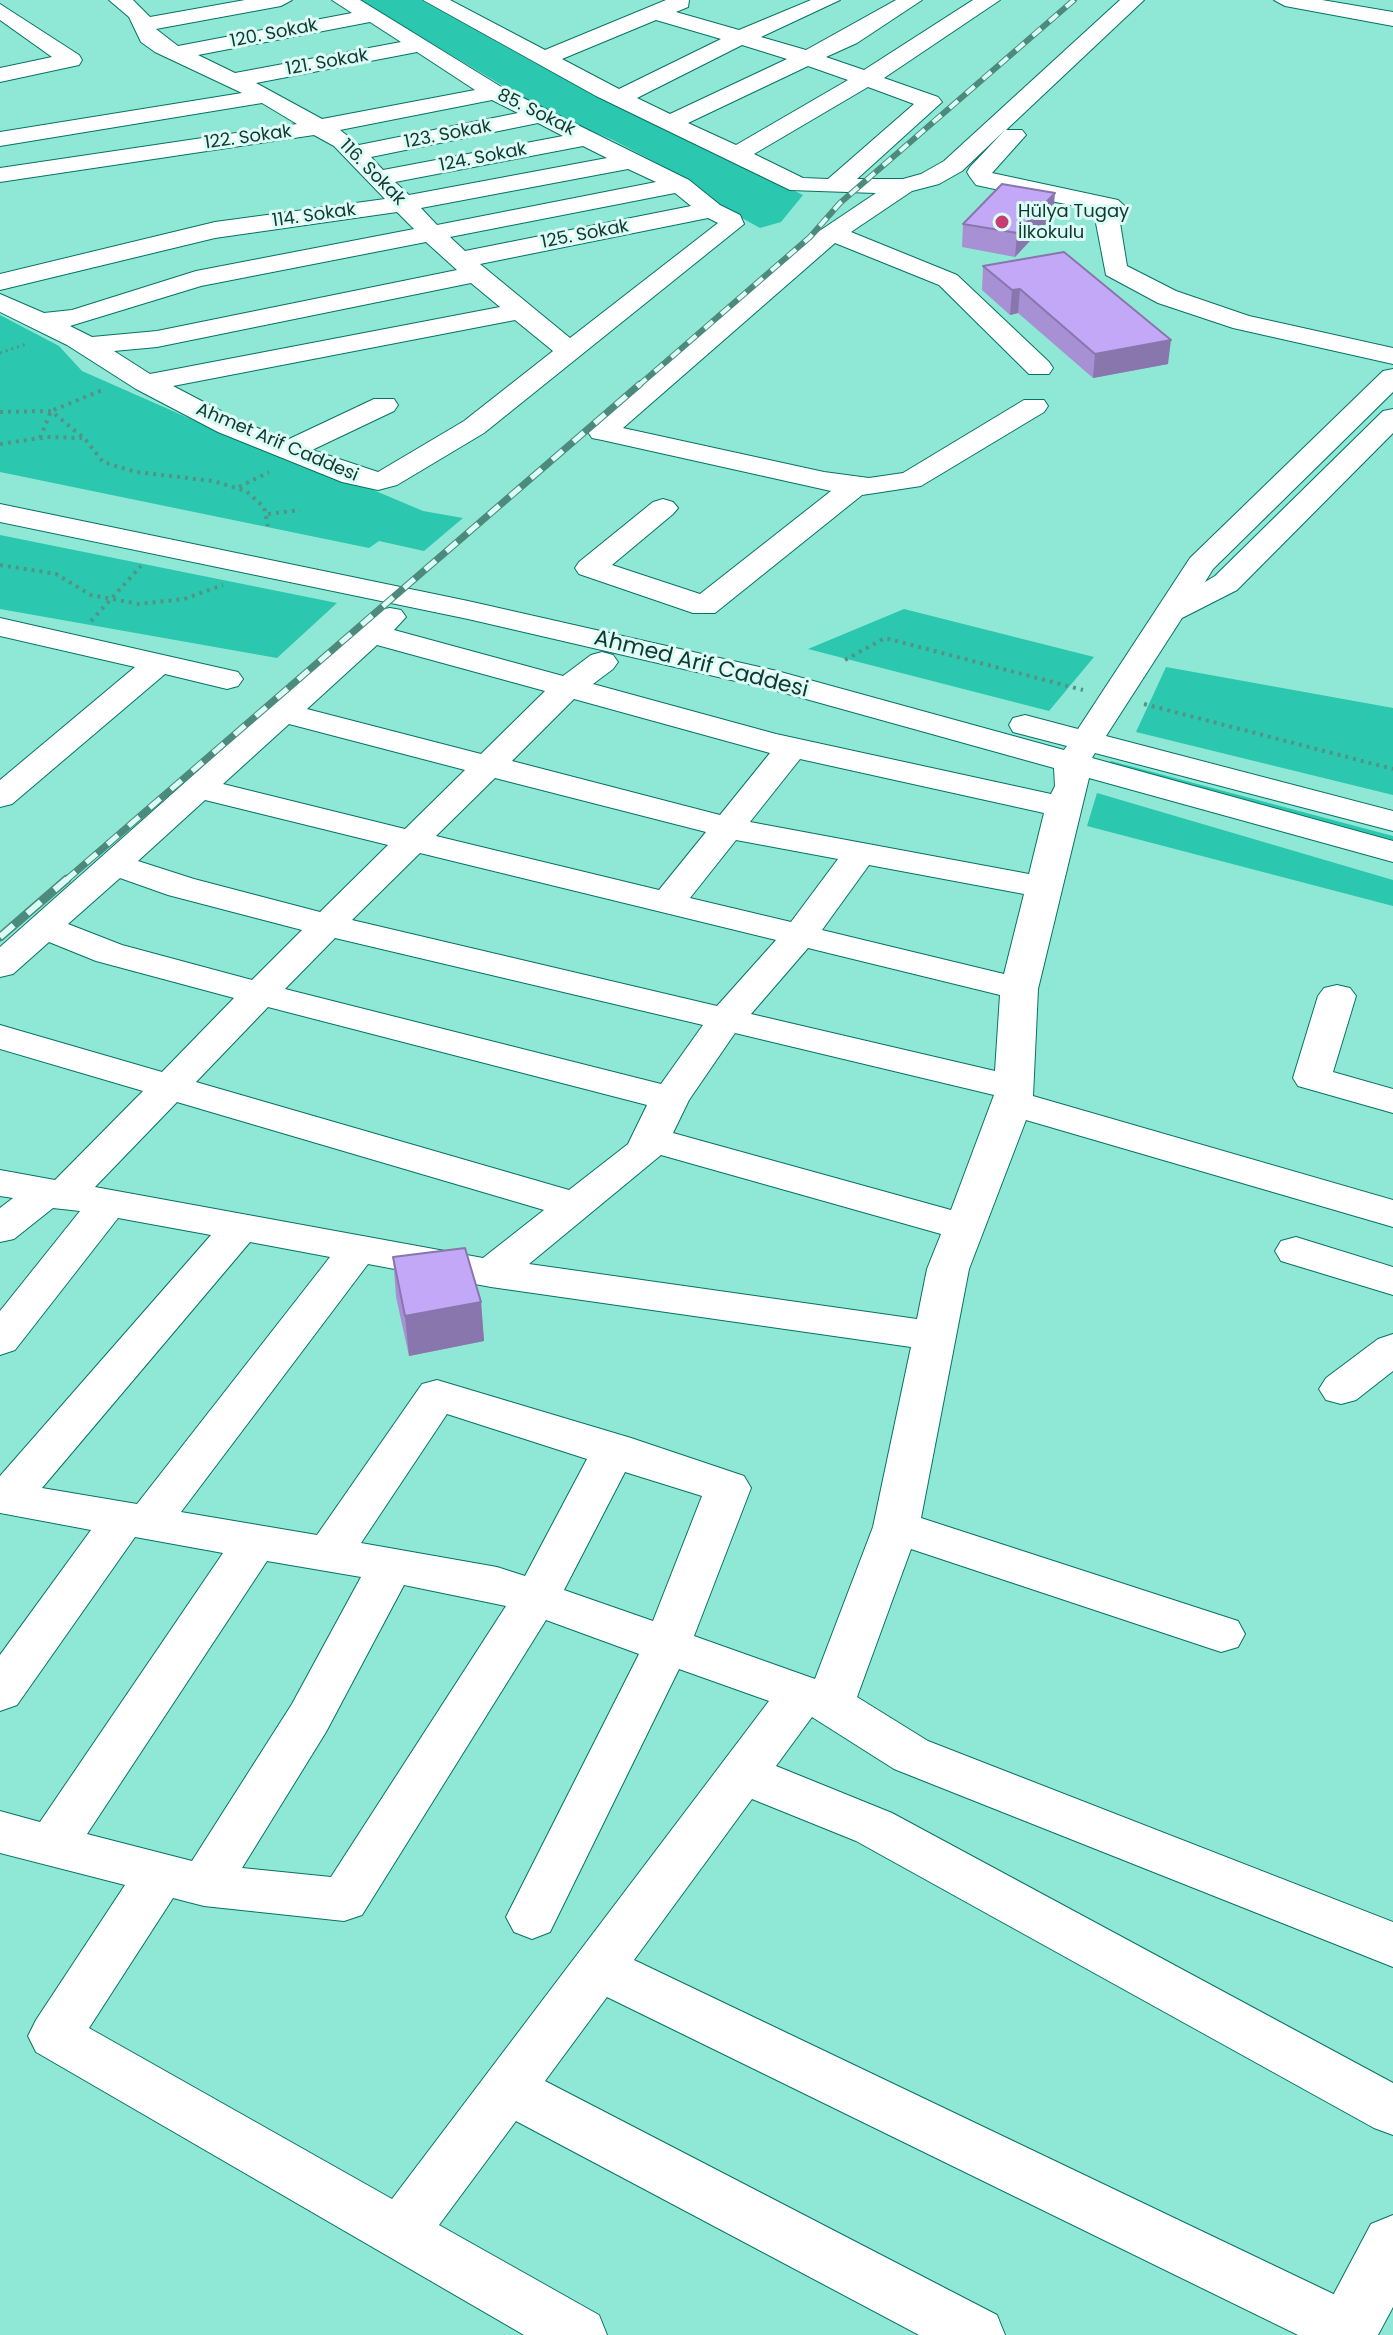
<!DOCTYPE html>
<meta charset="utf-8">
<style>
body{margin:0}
canvas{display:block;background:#8fe8d5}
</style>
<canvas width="1393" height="2335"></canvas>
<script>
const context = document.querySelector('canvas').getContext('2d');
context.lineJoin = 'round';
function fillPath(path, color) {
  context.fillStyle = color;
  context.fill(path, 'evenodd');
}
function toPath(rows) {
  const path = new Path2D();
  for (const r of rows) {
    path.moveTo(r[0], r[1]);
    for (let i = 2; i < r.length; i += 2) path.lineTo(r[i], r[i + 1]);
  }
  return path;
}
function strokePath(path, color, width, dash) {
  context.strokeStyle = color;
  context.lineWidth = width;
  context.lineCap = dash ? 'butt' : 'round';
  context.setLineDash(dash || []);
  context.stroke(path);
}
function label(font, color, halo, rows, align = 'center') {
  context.font = font + ' Poppins,sans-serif';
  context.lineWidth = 6;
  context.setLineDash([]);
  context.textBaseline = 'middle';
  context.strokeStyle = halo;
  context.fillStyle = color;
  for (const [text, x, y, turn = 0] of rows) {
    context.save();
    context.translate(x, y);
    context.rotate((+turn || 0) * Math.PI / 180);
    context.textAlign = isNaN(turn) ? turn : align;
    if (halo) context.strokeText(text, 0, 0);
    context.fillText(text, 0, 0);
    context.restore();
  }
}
const green = toPath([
 [359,0,421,0,553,73,803,195,781,222,760,228,722,207,689,180,613,140,552,115],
 [0,315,59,346,82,371,218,431,286,453,423,511,463,518,424,551,379,541,369,548,0,472],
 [0,535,337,603,277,658,0,609],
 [904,609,1094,657,1049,711,808,649],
 [1166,667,1393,708,1393,795,1136,732],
 [1111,761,1393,836,1393,843,1105,767],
 [1097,793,1393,880,1393,906,1087,826]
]);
const pathFar1 = toPath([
 [0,353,26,344]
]);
const path = toPath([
 [0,412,51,411,85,439,103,462,136,472,213,481,246,491,264,507,268,526],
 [40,438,51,411,105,389],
 [0,444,47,437,82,438],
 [239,487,269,472],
 [268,514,300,510],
 [0,565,56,574,91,595,139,604,184,599,223,585],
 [91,621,141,566],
 [845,660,885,638,1083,690],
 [1144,704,1393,769]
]);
const minor = toPath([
 [109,0,133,0,150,17,245,0,292,0,281,6,156,29,178,46,352,13,332,0,360,0,503,88,689,180,720,205,740,215,744,224,484,433,397,485,378,490,342,482,218,432,136,389,67,345,0,312,0,294,44,313,72,310,196,271,414,229,397,212,215,238,0,290,0,274,215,222,385,199,334,146,314,135,0,182,0,168,297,124,262,103,0,146,0,132,242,93,155,52,141,42,129,17,109,0],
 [370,22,401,42,235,73,198,55,370,22],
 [417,52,475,90,322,119,256,83,417,52],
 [492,100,518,113,359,145,340,130,492,100],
 [538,123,563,136,383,170,371,157,538,123],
 [583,146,607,158,409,195,395,182,583,146],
 [628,169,656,182,437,225,421,208,628,169],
 [675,193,691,206,465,251,450,237,675,193],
 [708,218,718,223,570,338,480,264,708,218],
 [426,242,457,270,157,331,92,337,70,326,201,286,426,242],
 [471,283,500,307,150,374,114,351,157,347,471,283],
 [515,320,553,351,464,421,378,472,312,450,394,411,398,405,394,399,374,399,287,440,238,420,173,386,515,320],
 [423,0,450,0,545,50,666,0,689,0,688,7,676,12,739,30,811,0,840,0,761,37,806,50,896,0,922,0,857,43,826,57,864,70,973,0,1000,0,884,78,938,97,942,102,857,179,903,179,921,174,944,161,1120,0,1144,0,1006,130,1022,130,1026,135,992,173,1118,200,1129,210,1120,223,1127,266,1176,291,1249,316,1393,348,1393,364,1233,328,1158,303,1106,275,1096,223,1103,212,976,185,970,177,967,172,970,167,1005,130,962,171,939,184,912,191,851,232,957,275,1049,362,1053,368,1049,374,1029,374,939,285,835,243,623,428,824,472,869,478,903,473,1024,400,1044,400,1048,406,1044,412,921,486,862,495,715,613,693,613,579,574,575,568,579,562,653,502,663,499,673,502,678,508,673,514,612,565,700,594,831,491,602,440,592,438,588,432,809,238,876,193,790,190,596,96,423,0],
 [656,20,721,39,619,89,562,59,656,20],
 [742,45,787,59,670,114,637,98,742,45],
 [808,66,848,80,736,145,688,123,808,66],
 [868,87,914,104,828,179,803,178,754,154,868,87],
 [1274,0,1322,0,1393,12,1393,26,1285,6,1274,0],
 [0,4,79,55,82,60,79,65,0,82,0,68,52,57,0,20,0,4],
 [1393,369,1393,392,1213,569,1205,582,1215,576,1383,411,1393,409,1393,433,1237,590,1182,618,1106,736,1393,811,1393,831,1095,753,1092,758,1393,841,1393,862,1089,778,1038,989,1033,1096,1393,1200,1393,1227,1026,1120,969,1269,921,1518,1238,1621,1245,1634,1238,1647,1221,1652,911,1549,857,1697,928,1741,1393,1922,1393,1967,894,1769,812,1717,776,1766,892,1813,1393,2083,1393,2135,1374,2128,856,1841,752,1799,634,1960,1369,2311,1377,2330,1375,2335,1298,2335,607,1997,545,2081,997,2315,1005,2335,919,2335,516,2121,439,2225,599,2315,607,2335,524,2335,36,2052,28,2036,36,2020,125,1885,0,1853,0,1811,40,1822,223,1553,135,1537,17,1705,0,1711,0,1655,91,1530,0,1513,0,1476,211,1235,118,1218,15,1350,0,1355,0,1311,80,1211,53,1208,14,1239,0,1242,0,1208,13,1198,0,1196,0,1170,55,1180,143,1091,0,1049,0,1025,162,1072,234,998,96,961,49,942,13,974,0,977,0,947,379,610,390,608,401,610,406,617,394,630,563,676,591,655,602,652,613,655,618,662,613,669,593,684,776,734,1051,794,1055,786,1054,768,770,689,468,619,0,522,0,504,468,601,777,671,1064,750,1067,746,1013,732,1009,725,1013,718,1025,715,1078,729,1190,558,1383,371,1393,369],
 [377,645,545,691,481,754,307,709,377,645],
 [574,699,759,750,770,753,720,815,512,761,574,699],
 [289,724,465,770,405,829,223,784,289,724],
 [800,759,1044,813,1029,874,750,822,800,759],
 [495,778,706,832,659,890,436,836,495,778],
 [205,800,388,845,320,912,194,879,138,861,205,800],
 [736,840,838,859,791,922,690,898,736,840],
 [420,853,776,940,717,1006,352,920,420,853],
 [869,865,1024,894,1004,974,822,930,869,865],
 [120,878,168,895,302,930,252,980,122,945,68,924,120,878],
 [335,938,703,1025,661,1084,285,989,335,938],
 [808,948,1000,995,995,1071,751,1014,808,948],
 [268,1007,647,1105,628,1144,569,1190,196,1082,268,1007],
 [735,1033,994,1095,951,1210,673,1133,689,1100,735,1033],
 [177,1102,544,1210,483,1258,95,1187,177,1102],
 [661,1155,941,1234,927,1269,917,1319,529,1264,661,1155],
 [250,1242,330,1257,137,1504,42,1488,250,1242],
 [368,1264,491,1287,911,1347,873,1527,815,1679,694,1636,751,1488,744,1476,631,1438,437,1380,422,1384,317,1535,181,1512,368,1264],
 [447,1414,587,1459,525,1576,497,1567,361,1543,447,1414],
 [625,1472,702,1496,653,1621,564,1590,625,1472],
 [267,1561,361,1577,292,1704,192,1861,87,1834,267,1561],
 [404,1585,506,1606,331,1877,242,1868,326,1732,404,1585],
 [546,1620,639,1654,506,1917,514,1932,532,1939,550,1932,679,1669,769,1701,392,2199,89,2028,173,1898,204,1906,344,1921,362,1915,546,1620],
 [0,618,238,672,243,679,238,686,227,689,165,674,12,804,0,807,0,780,135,667,0,636,0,618],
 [1337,985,1350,988,1356,996,1333,1072,1393,1089,1393,1113,1298,1086,1293,1078,1318,996,1324,988,1337,985],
 [1296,1237,1393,1267,1393,1295,1281,1261,1275,1251,1281,1241,1296,1237],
 [1393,1334,1393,1371,1356,1400,1341,1404,1326,1400,1319,1389,1326,1378,1378,1339,1393,1334]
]);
const highway = toPath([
 [1393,2215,1393,2307,1378,2335,1312,2335,1371,2224,1393,2215]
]);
const railFar2 = toPath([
 [638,386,810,237,840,203,1074,0]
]);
const railFar1 = toPath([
 [65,881,640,384]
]);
const rail = toPath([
 [0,937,67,879]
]);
const wall = toPath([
 [1053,216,1015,257,962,247,963,224],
 [983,266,1168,364,1093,378,1018,313,1010,315,982,290],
 [393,1257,481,1302,484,1341,409,1356,396,1297]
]);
const shadedWall = toPath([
 [1055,193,1053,216,1015,257,1017,233],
 [1020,289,1018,313,1010,315,1012,290],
 [1171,340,1168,364,1093,378,1095,354],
 [481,1302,484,1341,409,1356,405,1316]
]);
const building = toPath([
 [1002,184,1055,193,1017,233,963,224,1002,184],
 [1064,252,1171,340,1095,354,1020,289,1012,290,983,266,1064,252],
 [465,1248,481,1302,405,1316,393,1257,465,1248]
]);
const markers = [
 [1002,222,8,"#c63d75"]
];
const farStreetnames = [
 ["120. Sokak",274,34,-11],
 ["121. Sokak",327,63,-10],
 ["85. Sokak",536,113,26],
 ["123. Sokak",448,135,-11],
 ["122. Sokak",248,138,-8],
 ["124. Sokak",483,158,-11],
 ["116. Sokak",372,173,45],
 ["114. Sokak",314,216,-8],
 ["125. Sokak",585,235,-11],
 ["Ahmet Arif Caddesi",277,443,23]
];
const farPoinames = [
 ["Hülya Tugay",1018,212],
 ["İlkokulu",1018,233]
];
const streetNames = [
 ["Ahmed Arif Caddesi",701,665,14]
];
fillPath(green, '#2bc7af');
strokePath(minor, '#057364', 2);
strokePath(highway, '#057364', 2);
strokePath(pathFar1, '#549487', 3, [2, 4]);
strokePath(path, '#549487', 4, [3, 5]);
fillPath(minor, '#fff');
fillPath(highway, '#fff');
strokePath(railFar2, '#4c8a7d', 6);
strokePath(railFar1, '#4c8a7d', 7);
strokePath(rail, '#4c8a7d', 9);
strokePath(railFar2, '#dcfdf5', 4, [11]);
strokePath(railFar1, '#dcfdf5', 5, [14]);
strokePath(rail, '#dcfdf5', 6, [18]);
fillPath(wall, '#a890d4');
fillPath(shadedWall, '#8876ad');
fillPath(building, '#c3a8f7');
strokePath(building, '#8876ad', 2);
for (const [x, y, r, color] of markers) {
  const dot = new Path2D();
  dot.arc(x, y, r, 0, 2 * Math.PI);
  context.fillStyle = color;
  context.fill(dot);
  strokePath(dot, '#dcfdf5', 3);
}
label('18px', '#113730', '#dcfdf5', farStreetnames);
label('18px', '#113730', '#dcfdf5', farPoinames, 'left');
label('22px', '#113730', '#dcfdf5', streetNames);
</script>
